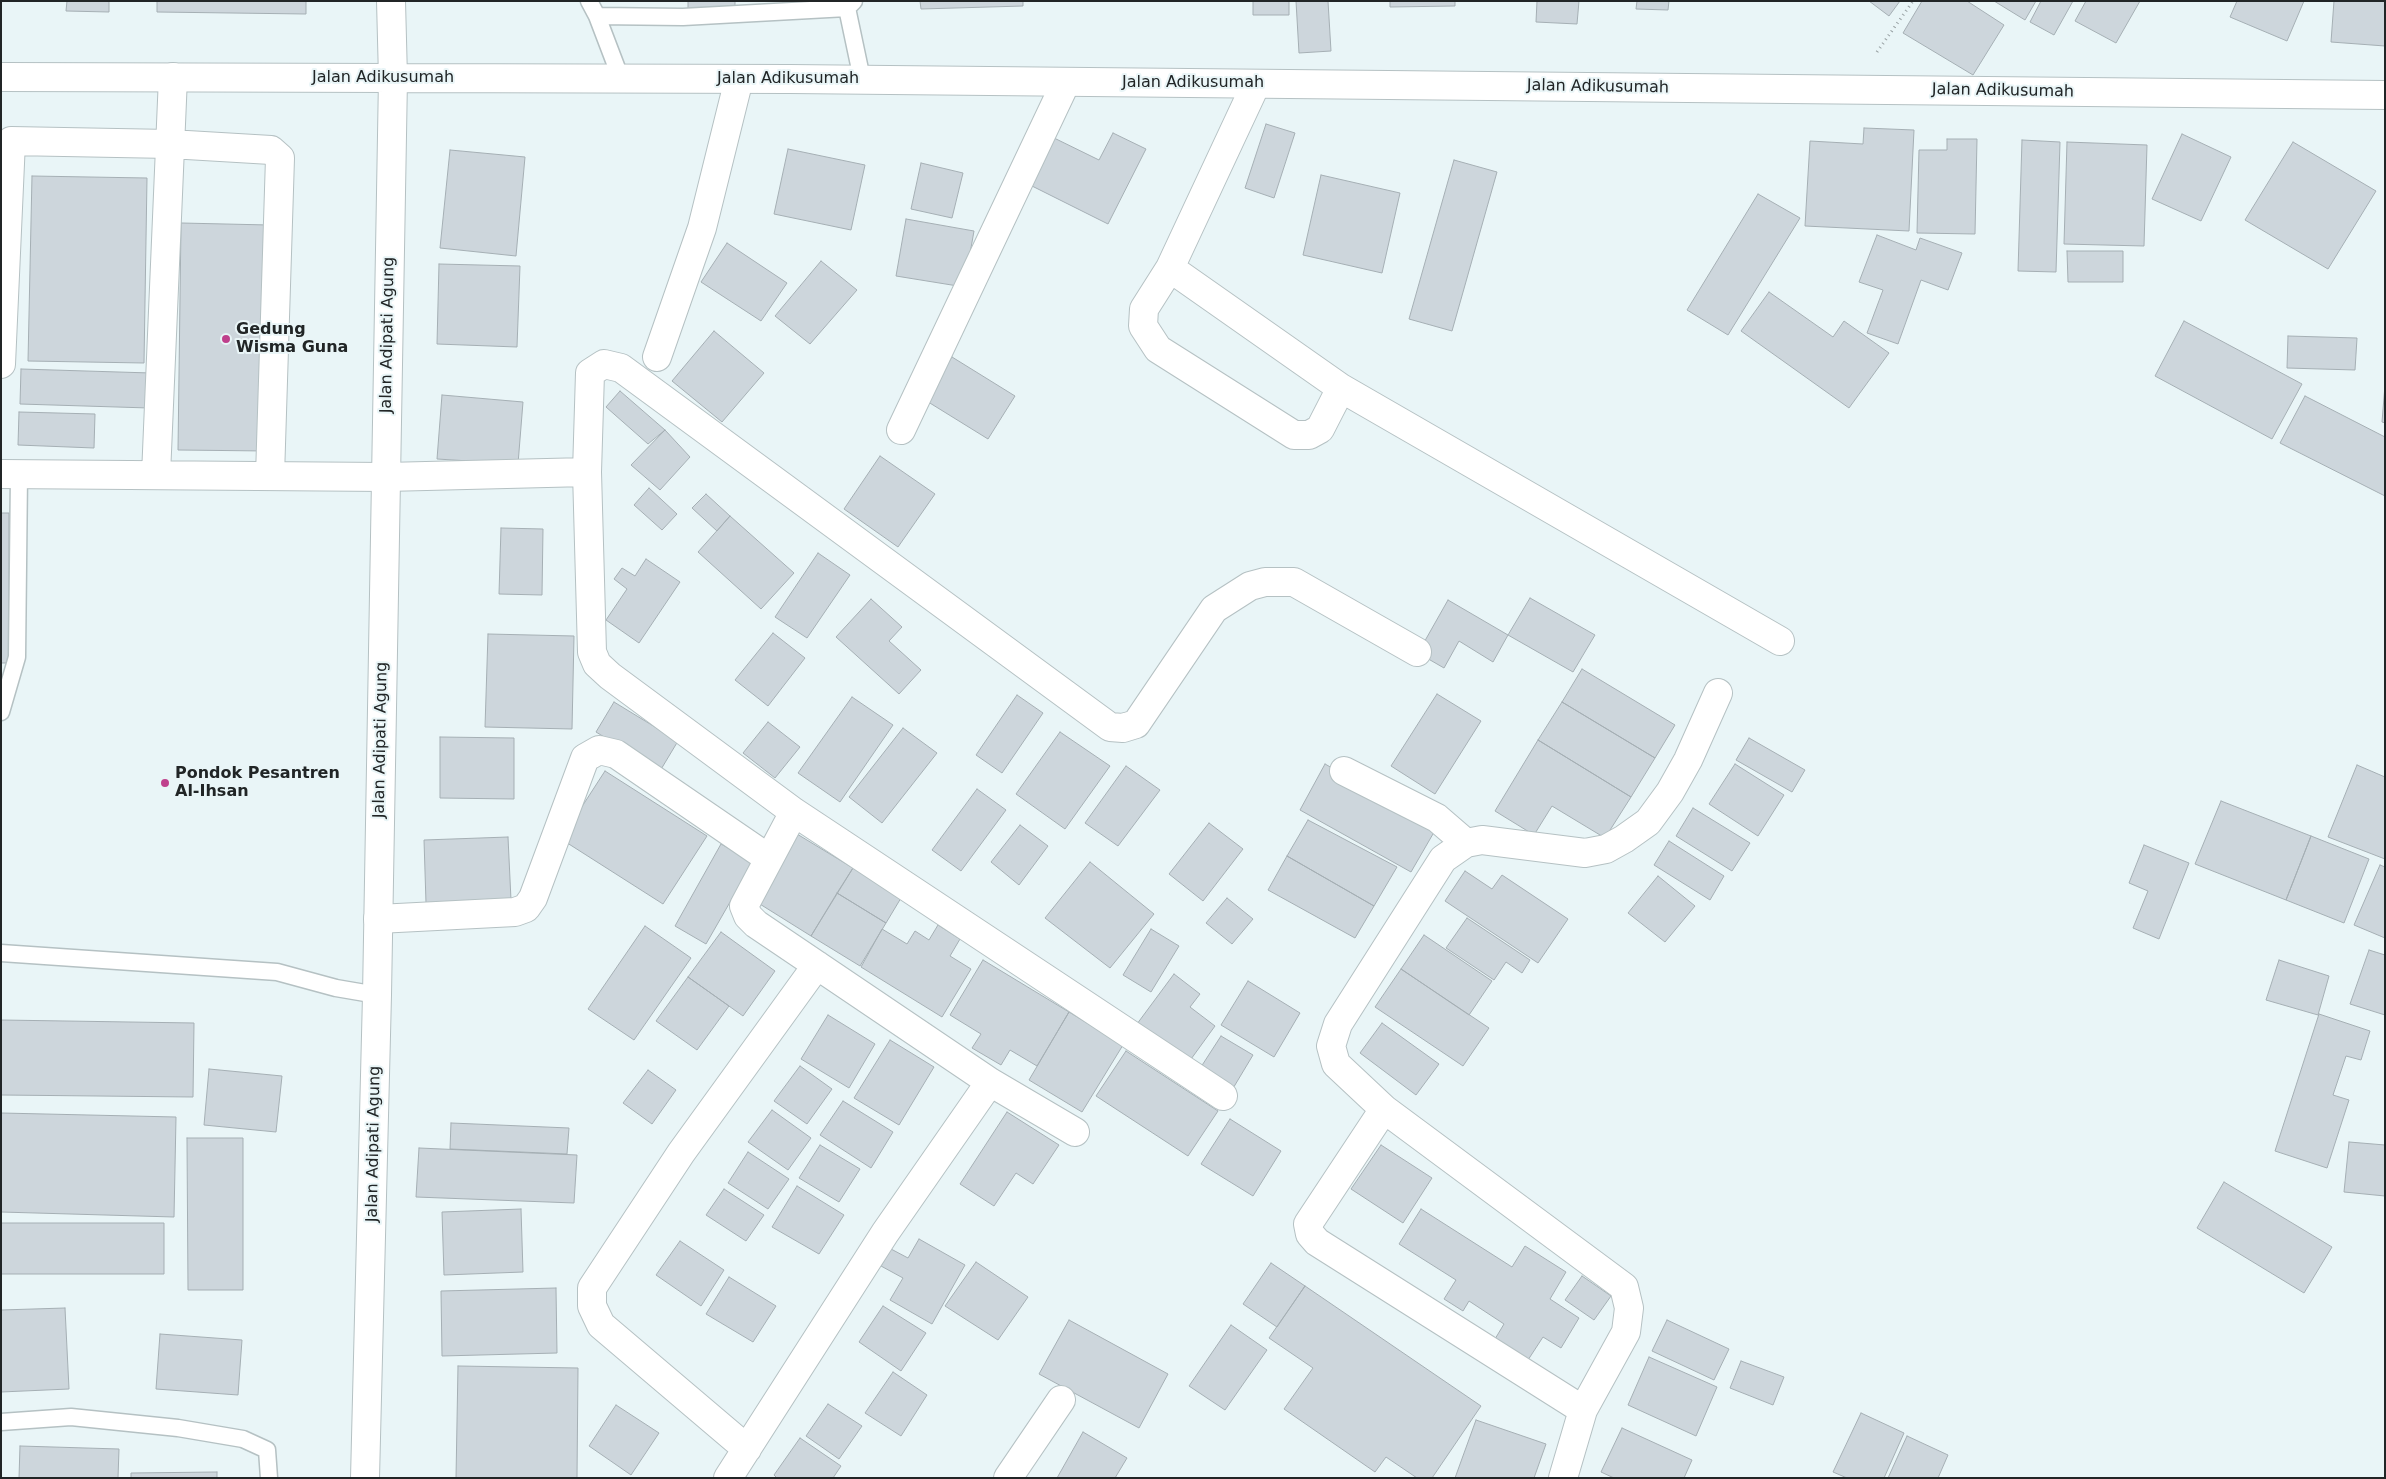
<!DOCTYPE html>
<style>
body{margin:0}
#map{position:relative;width:2386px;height:1479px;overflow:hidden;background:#e9f5f7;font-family:"DejaVu Sans",sans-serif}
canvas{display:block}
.frame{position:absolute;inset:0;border:2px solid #212526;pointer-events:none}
</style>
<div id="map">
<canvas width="2386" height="1479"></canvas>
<div class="frame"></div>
</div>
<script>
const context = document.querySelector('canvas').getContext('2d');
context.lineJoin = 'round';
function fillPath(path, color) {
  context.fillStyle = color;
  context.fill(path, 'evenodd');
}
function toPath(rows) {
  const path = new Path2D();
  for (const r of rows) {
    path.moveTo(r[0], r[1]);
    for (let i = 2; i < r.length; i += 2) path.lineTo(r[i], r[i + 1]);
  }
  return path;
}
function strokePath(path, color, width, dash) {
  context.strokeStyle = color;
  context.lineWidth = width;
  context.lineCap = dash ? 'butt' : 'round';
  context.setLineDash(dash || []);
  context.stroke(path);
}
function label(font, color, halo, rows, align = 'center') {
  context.font = font + ' "DejaVu Sans",sans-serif';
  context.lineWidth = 4;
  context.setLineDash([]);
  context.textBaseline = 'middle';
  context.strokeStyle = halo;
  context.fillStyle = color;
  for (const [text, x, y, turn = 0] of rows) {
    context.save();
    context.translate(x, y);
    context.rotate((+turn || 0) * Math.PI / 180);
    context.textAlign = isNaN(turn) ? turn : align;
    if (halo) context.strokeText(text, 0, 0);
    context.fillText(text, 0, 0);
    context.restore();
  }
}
const building = toPath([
 [67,1,109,1,109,12,66,11,67,1],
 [157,1,306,1,306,14,157,12,157,1],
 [688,1,735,1,735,10,688,11,688,1],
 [920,1,1023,1,1023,6,921,9,920,1],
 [1253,1,1289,1,1289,15,1253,15,1253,1],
 [1296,1,1328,1,1331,51,1299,53,1296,1],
 [1390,1,1455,1,1455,6,1390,7,1390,1],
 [1537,1,1579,1,1577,24,1536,22,1537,1],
 [1637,1,1669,1,1668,10,1636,9,1637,1],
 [1869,1,1900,1,1889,16,1869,1],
 [1922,1,1967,1,2004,25,1973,75,1903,33,1922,1],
 [1994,1,2036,1,2025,20,1994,1],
 [2041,1,2073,1,2054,35,2030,22,2041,1],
 [2086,1,2140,1,2116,43,2075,21,2086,1],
 [2237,1,2304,1,2287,41,2230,17,2237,1],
 [2334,1,2385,1,2385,46,2331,42,2334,1],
 [1266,124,1295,133,1274,198,1245,188,1266,124],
 [1864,128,1914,130,1909,231,1805,226,1810,141,1863,144,1864,128],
 [1113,133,1146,149,1108,224,1026,183,1050,136,1099,160,1113,133],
 [2182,134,2231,157,2201,221,2152,199,2182,134],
 [1947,139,1977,139,1975,234,1917,233,1919,150,1947,150,1947,139],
 [2022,140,2060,142,2056,272,2018,271,2022,140],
 [2067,142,2147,145,2144,246,2064,244,2067,142],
 [2293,142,2376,191,2328,269,2245,220,2293,142],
 [788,149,865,165,851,230,774,214,788,149],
 [450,150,525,157,516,256,440,248,450,150],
 [1454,160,1497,172,1452,331,1409,319,1454,160],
 [921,163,963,173,952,218,911,209,921,163],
 [1321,175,1400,193,1382,273,1303,255,1321,175],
 [32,176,147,178,144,363,28,361,32,176],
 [1758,194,1800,218,1728,335,1687,310,1758,194],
 [906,219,974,231,964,287,896,276,906,219],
 [181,223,269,225,266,451,178,450,181,223],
 [1877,235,1916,250,1920,238,1962,253,1948,290,1921,280,1898,344,1867,333,1883,290,1859,282,1877,235],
 [727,243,787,283,761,321,701,282,727,243],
 [2067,251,2123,251,2123,282,2068,282,2067,251],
 [821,261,857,290,810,344,775,316,821,261],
 [439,264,520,266,517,347,437,344,439,264],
 [1769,292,1833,337,1844,321,1889,353,1849,408,1741,331,1769,292],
 [2184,321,2302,384,2272,439,2155,376,2184,321],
 [714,331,764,373,722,422,672,381,714,331],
 [2288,336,2357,338,2355,370,2287,368,2288,336],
 [952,357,1015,396,988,439,925,400,952,357],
 [21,369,151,373,149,408,20,404,21,369],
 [2385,385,2385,423,2382,422,2385,385],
 [620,391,665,430,648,444,606,407,620,391],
 [442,395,523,402,518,464,437,459,442,395],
 [2305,396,2385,437,2385,496,2280,443,2305,396],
 [19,412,95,414,94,448,18,445,19,412],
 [665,430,690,457,660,490,631,465,665,430],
 [880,456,935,494,898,547,844,509,880,456],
 [649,488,677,514,662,530,634,505,649,488],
 [706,494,730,516,717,531,692,508,706,494],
 [1,513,9,513,9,663,1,663,1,513],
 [730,516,794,573,761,609,698,552,730,516],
 [501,528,543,529,542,595,499,594,501,528],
 [818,553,850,575,807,638,775,617,818,553],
 [646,559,680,582,639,643,606,620,627,589,614,579,622,568,635,576,646,559],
 [1530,598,1595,635,1573,672,1508,635,1530,598],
 [871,599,902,627,889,641,921,670,899,694,836,637,871,599],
 [1448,600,1508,635,1493,662,1459,641,1444,668,1418,653,1448,600],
 [773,633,805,658,768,706,735,680,773,633],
 [488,634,574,636,572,729,485,727,488,634],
 [1582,669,1675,725,1655,758,1562,702,1582,669],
 [1437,694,1481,721,1435,794,1391,766,1437,694],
 [1017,695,1043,713,1002,773,976,755,1017,695],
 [852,697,893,725,840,802,798,773,852,697],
 [614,702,678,741,660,771,596,732,614,702],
 [1562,702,1655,758,1631,797,1538,740,1562,702],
 [768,722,800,747,775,778,743,753,768,722],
 [903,728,937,753,882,823,849,797,903,728],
 [1060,732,1110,766,1065,829,1016,794,1060,732],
 [440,737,514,738,514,799,440,798,440,737],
 [1749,738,1805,770,1792,792,1736,760,1749,738],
 [1538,740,1631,797,1605,838,1552,806,1534,835,1495,811,1538,740],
 [1325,764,1437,827,1411,872,1300,810,1325,764],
 [1735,764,1784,795,1758,836,1709,804,1735,764],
 [2357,765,2385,777,2385,859,2328,837,2357,765],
 [1126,766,1160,790,1118,846,1085,823,1126,766],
 [605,771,707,836,663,904,561,839,605,771],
 [977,789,1006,810,961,871,932,850,977,789],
 [2221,801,2311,836,2286,900,2195,864,2221,801],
 [1693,808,1750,843,1732,871,1676,836,1693,808],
 [1308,820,1397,867,1374,906,1287,856,1308,820],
 [1209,823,1243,849,1203,901,1169,874,1209,823],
 [1020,825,1048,846,1019,885,991,862,1020,825],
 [797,834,853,868,811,936,755,901,797,834],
 [2311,836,2369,859,2344,923,2286,900,2311,836],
 [508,837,511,900,426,903,424,840,508,837],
 [1669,841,1724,876,1710,900,1654,865,1669,841],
 [721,844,753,862,706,944,675,926,721,844],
 [2144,845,2189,863,2159,939,2133,928,2148,891,2129,883,2144,845],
 [1287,856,1374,906,1355,938,1268,890,1287,856],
 [1090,862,1154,914,1110,968,1045,918,1090,862],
 [2380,865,2385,867,2385,938,2354,925,2380,865],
 [853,868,901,898,886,923,837,893,853,868],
 [1465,871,1492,889,1502,875,1568,919,1538,963,1445,901,1465,871],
 [1658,876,1695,906,1665,942,1628,913,1658,876],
 [837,893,886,923,860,966,811,936,837,893],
 [1227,898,1253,919,1232,944,1206,923,1227,898],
 [1467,918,1530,960,1522,973,1506,962,1494,980,1446,948,1467,918],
 [938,925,960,939,950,956,971,969,942,1017,861,967,882,929,907,944,915,931,929,940,938,925],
 [645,926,691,958,634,1040,588,1009,645,926],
 [1151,929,1179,946,1151,992,1123,975,1151,929],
 [721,932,775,971,743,1016,688,977,721,932],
 [1424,935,1492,981,1469,1015,1401,969,1424,935],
 [2369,950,2385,955,2385,1015,2350,1004,2369,950],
 [983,960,1069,1012,1037,1066,1010,1050,1001,1065,972,1048,981,1034,950,1015,983,960],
 [2279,960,2329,976,2318,1015,2266,1000,2279,960],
 [1401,969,1489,1028,1463,1066,1375,1007,1401,969],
 [1174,974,1200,994,1190,1007,1215,1026,1186,1066,1134,1028,1174,974],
 [688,977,729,1006,697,1050,656,1021,688,977],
 [1248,981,1300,1013,1274,1057,1221,1025,1248,981],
 [1069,1012,1123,1045,1082,1112,1029,1080,1069,1012],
 [2319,1014,2370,1031,2361,1060,2346,1056,2333,1095,2349,1100,2327,1168,2275,1151,2319,1014],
 [828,1015,875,1044,849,1088,801,1059,828,1015],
 [1,1020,194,1023,193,1097,1,1095,1,1020],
 [1382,1023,1439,1064,1416,1095,1360,1053,1382,1023],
 [1221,1036,1253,1055,1232,1090,1199,1070,1221,1036],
 [890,1040,934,1067,899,1125,854,1098,890,1040],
 [1126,1051,1218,1111,1188,1156,1096,1096,1126,1051],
 [800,1066,832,1089,807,1124,774,1101,800,1066],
 [209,1069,282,1076,276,1132,204,1125,209,1069],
 [648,1070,676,1090,652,1124,623,1103,648,1070],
 [843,1101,893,1132,871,1168,820,1135,843,1101],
 [772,1110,811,1138,788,1170,748,1142,772,1110],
 [1007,1112,1059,1145,1033,1184,1016,1173,994,1206,960,1184,1007,1112],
 [1,1113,176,1117,174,1217,1,1212,1,1113],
 [1230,1119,1281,1151,1253,1196,1201,1164,1230,1119],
 [451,1123,569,1128,567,1154,450,1149,451,1123],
 [187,1138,243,1138,243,1290,188,1290,187,1138],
 [2349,1142,2385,1145,2385,1196,2344,1192,2349,1142],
 [820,1145,860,1169,839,1202,799,1178,820,1145],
 [1381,1145,1432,1178,1403,1223,1351,1189,1381,1145],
 [419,1148,577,1155,574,1203,416,1197,419,1148],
 [748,1152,789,1179,768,1209,728,1183,748,1152],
 [2224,1182,2332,1247,2304,1293,2197,1228,2224,1182],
 [797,1186,844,1215,819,1254,772,1227,797,1186],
 [724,1189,764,1215,746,1241,706,1215,724,1189],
 [521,1209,523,1272,444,1275,442,1212,521,1209],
 [1421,1209,1512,1267,1525,1246,1566,1272,1550,1299,1579,1318,1561,1348,1543,1337,1528,1360,1495,1339,1504,1324,1469,1301,1463,1311,1444,1299,1456,1280,1399,1244,1421,1209],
 [1,1223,164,1223,164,1274,1,1274,1,1223],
 [919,1239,965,1265,932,1324,890,1300,903,1278,881,1266,891,1249,908,1258,919,1239],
 [680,1241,724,1270,701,1306,656,1275,680,1241],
 [976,1262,1028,1297,998,1340,945,1306,976,1262],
 [1271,1263,1305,1286,1277,1327,1243,1304,1271,1263],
 [1582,1276,1611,1296,1594,1320,1565,1300,1582,1276],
 [729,1277,776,1306,753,1342,706,1314,729,1277],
 [1305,1286,1481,1406,1432,1478,1417,1478,1386,1457,1375,1472,1284,1409,1313,1368,1269,1338,1305,1286],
 [556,1288,557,1353,442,1356,441,1291,556,1288],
 [883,1306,926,1333,901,1371,859,1342,883,1306],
 [65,1308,69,1389,1,1392,1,1310,65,1308],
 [1069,1320,1168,1374,1139,1428,1039,1374,1069,1320],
 [1667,1320,1729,1349,1714,1380,1652,1351,1667,1320],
 [1231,1325,1267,1350,1225,1410,1189,1386,1231,1325],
 [160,1334,242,1340,238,1395,156,1389,160,1334],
 [1649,1357,1717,1387,1696,1436,1628,1405,1649,1357],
 [1741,1361,1784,1377,1773,1405,1730,1388,1741,1361],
 [458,1366,578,1368,577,1478,456,1478,458,1366],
 [893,1372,927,1395,901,1436,865,1413,893,1372],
 [828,1404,862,1426,839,1459,806,1436,828,1404],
 [616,1405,659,1433,631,1475,589,1446,616,1405],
 [1861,1413,1904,1433,1884,1478,1847,1478,1833,1472,1861,1413],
 [1476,1420,1546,1444,1534,1478,1455,1478,1476,1420],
 [1622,1428,1692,1460,1684,1478,1614,1478,1601,1472,1622,1428],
 [1083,1432,1127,1458,1115,1478,1057,1478,1083,1432],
 [1907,1436,1948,1455,1938,1478,1888,1478,1907,1436],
 [800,1438,841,1466,833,1478,777,1478,774,1475,800,1438],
 [20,1446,119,1449,118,1478,19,1478,20,1446],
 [217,1472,217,1478,131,1478,131,1473,217,1472]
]);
const path = toPath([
 [1877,52,1913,1]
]);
const service = toPath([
 [589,1,597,16,621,79],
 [847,8,862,79],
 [597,16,683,17,847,8,854,1],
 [1,712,17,657,19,474],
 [1,953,277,972,336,988,377,995],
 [1,1422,71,1417,178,1428,243,1439,267,1450,269,1478]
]);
const minor = toPath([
 [1256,84,1170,268,1144,309,1143,326,1158,349,1294,435,1309,435,1320,429,1341,388,1780,641],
 [1170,268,1341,388],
 [657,357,702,228,739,79],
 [1,364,11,141,170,144,271,150,280,158,270,476],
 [901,430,1066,82],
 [587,472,590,373,604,364,621,368,1110,727,1123,728,1136,724,1214,609,1250,586,1265,582,1294,582,1417,652],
 [1,474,386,477,587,472,592,652,597,664,610,676,794,812,1223,1096],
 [156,475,173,77],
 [1344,771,1437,818,1466,843],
 [794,812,744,906,748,916,756,924,990,1082,1075,1132],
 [378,919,515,912,526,908,533,898,585,758,599,750,616,754,768,858],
 [1384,1109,1308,1224,1310,1234,1317,1242,1583,1410],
 [747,1449,601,1325,592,1306,592,1288,681,1153,817,965],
 [728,1478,885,1233,990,1082],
 [1008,1478,1061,1400],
 [1563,1478,1583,1410,1626,1332,1629,1308,1624,1287,1384,1109,1336,1064,1331,1046,1338,1024,1443,859,1466,843,1482,840,1585,853,1606,849,1624,839,1648,822,1670,792,1688,760,1718,693]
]);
const secondary = toPath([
 [1,77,790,79,2385,95],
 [365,1478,377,995,393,78,391,1]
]);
const markers = [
 [226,339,5,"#bf408c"],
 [165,783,5,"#bf408c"]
];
const streetNames = [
 ["Jalan Adikusumah",383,78],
 ["Jalan Adikusumah",788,79],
 ["Jalan Adikusumah",1193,83],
 ["Jalan Adikusumah",1598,87,1],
 ["Jalan Adikusumah",2003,91,1],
 ["Jalan Adipati Agung",388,335,-89],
 ["Jalan Adipati Agung",381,740,-89],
 ["Jalan Adipati Agung",374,1144,-89]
];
const poiNames = [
 ["Gedung",236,330],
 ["Wisma Guna",236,348],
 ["Pondok Pesantren",175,774],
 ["Al-Ihsan",175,792]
];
fillPath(building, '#cdd6dc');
strokePath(building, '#a5afb4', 1);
strokePath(service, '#b5c1c3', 19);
strokePath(minor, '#b5c1c3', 30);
strokePath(secondary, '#b5c1c3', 30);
strokePath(path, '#97a0a2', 3, [1, 4]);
strokePath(service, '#fff', 16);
strokePath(minor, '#fff', 28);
strokePath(secondary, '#fff', 28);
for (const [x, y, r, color] of markers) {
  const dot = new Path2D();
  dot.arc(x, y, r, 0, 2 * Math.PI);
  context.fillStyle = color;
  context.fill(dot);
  strokePath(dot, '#e9f5f7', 2);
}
label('16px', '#212526', '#e9f5f7', streetNames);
label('bold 16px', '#212526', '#e9f5f7', poiNames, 'left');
</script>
